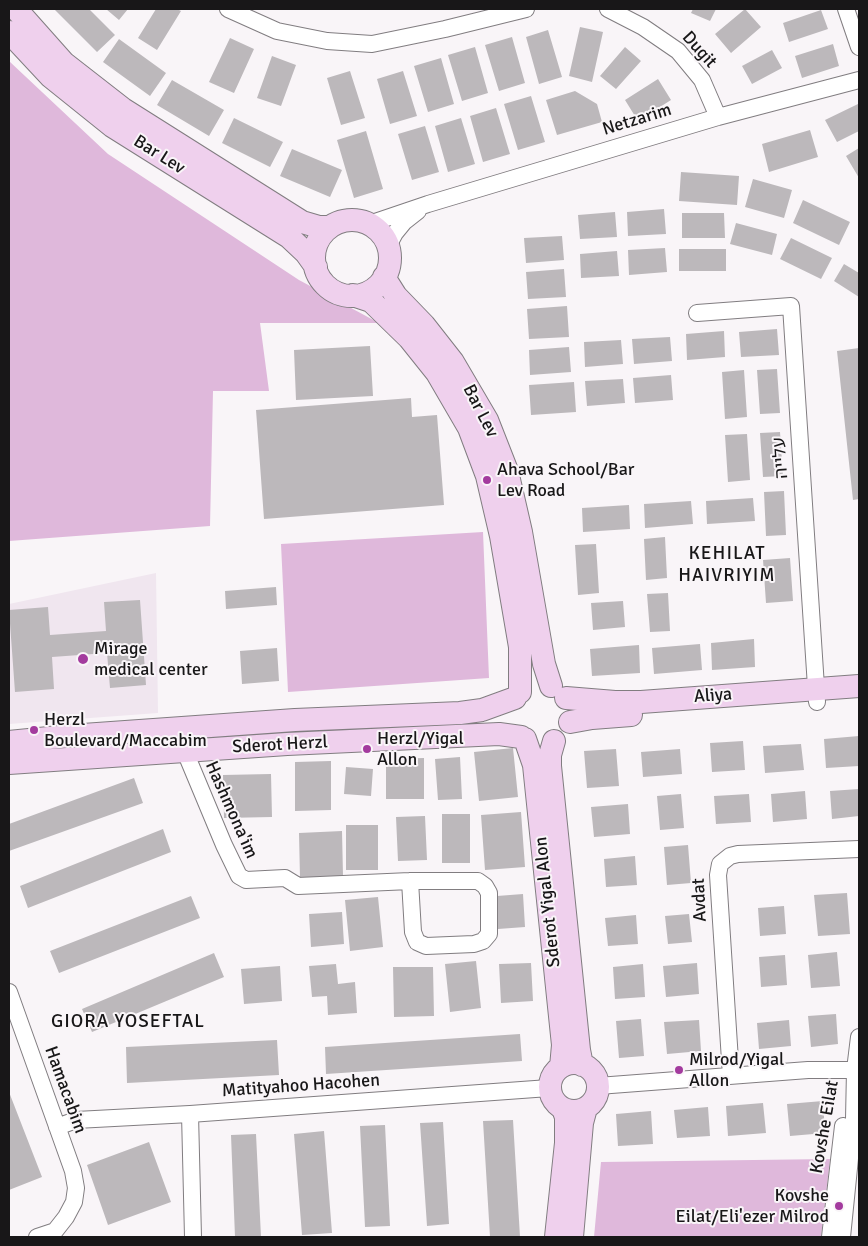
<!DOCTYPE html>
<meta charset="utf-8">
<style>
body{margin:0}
#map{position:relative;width:868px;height:1246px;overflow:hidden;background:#f9f5f8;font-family:Signika,sans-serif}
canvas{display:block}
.frame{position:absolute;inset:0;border:10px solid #181718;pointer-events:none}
</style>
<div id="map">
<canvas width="868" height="1246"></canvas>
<div class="frame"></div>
</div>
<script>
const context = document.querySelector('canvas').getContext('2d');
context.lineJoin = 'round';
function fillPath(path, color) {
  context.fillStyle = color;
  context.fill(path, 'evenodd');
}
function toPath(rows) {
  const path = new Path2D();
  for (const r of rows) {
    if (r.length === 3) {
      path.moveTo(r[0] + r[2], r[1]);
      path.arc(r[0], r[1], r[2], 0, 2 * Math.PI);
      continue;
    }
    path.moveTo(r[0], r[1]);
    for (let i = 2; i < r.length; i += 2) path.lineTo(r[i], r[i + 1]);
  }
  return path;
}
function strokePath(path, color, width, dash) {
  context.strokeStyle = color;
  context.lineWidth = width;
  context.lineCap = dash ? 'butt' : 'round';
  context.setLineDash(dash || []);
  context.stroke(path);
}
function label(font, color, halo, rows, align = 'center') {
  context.font = font + ' Signika,"Noto Sans Hebrew",sans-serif';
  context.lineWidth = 4;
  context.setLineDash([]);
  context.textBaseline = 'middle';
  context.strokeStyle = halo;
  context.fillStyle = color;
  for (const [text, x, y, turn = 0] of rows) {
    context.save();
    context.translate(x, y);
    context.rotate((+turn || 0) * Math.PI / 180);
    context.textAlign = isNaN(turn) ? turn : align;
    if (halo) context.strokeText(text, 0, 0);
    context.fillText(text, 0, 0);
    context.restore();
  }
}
const built = toPath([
 [156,573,158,713,9,724,9,604]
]);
const green = toPath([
 [9,61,108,154,299,280,379,323,260,323,269,391,213,391,210,526,9,541],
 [483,532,489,678,288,692,281,544],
 [830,1159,821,1237,594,1237,601,1162]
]);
const building = toPath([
 [57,9,89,9,115,35,97,52,55,10],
 [106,9,128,9,119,20],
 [156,9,177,9,181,11,157,50,138,38],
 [693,9,716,9,710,21,691,13],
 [745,9,761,27,731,53,715,34],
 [821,10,828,29,789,42,783,23],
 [580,27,603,32,592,82,569,76],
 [548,30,562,77,539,84,526,37],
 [512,37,525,83,499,91,485,45],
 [230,38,254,49,234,93,209,82],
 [119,39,166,73,150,96,103,62],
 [833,44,839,66,802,78,795,56],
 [475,47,488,93,462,101,448,55],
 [625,47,641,61,616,89,600,76],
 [772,50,782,68,752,84,742,66],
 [272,56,296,65,281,106,257,98],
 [441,58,454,104,428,112,414,66],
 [350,71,365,118,341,125,327,78],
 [403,71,417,116,390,124,377,79],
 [658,79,671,100,638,121,625,100],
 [172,80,224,110,209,136,157,105],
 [575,91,597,104,602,122,557,135,546,100],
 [531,96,545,142,518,150,504,104],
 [858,104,859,107,859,131,837,142,825,120],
 [496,108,510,154,483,162,470,116],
 [234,118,283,142,270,167,222,143],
 [461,118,475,164,448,172,435,126],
 [425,126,439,172,412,180,398,134],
 [810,130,818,157,769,172,762,144],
 [366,131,383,189,354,198,337,140],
 [859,148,859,178,846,156],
 [292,149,342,170,330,197,280,176],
 [681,172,739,176,737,205,679,201],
 [753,179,792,190,784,218,745,207],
 [803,200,850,222,839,245,793,223],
 [664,209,666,234,628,236,627,212],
 [615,212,617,237,580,239,578,215],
 [682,213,724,213,725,238,682,238],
 [736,223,777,234,772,255,730,244],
 [562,236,564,260,526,263,524,238],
 [791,238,832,258,821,279,780,259],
 [665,248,667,272,629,275,628,250],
 [679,249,726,249,726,271,679,271],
 [617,251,619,276,581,278,580,254],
 [844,264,859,273,859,297,834,281],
 [564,269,566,297,528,299,526,272],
 [567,306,569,337,529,339,527,309],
 [777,329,779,355,741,357,739,332],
 [724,331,725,357,687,360,686,334],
 [670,337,672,361,634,364,632,339],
 [621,340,623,364,585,367,584,342],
 [370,346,373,396,296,400,294,350],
 [569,347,571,372,530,375,529,350],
 [859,348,859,499,853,500,837,351],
 [777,369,780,413,760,414,757,370],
 [744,370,747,417,725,419,722,372],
 [671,375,673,400,635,403,633,378],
 [623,379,625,403,587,406,585,381],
 [574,382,576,412,531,415,529,385],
 [411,398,412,417,437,415,444,505,264,519,256,410],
 [780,432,783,476,763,477,760,433],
 [747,434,750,480,728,482,725,435],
 [784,491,786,535,766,536,764,492],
 [753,498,755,521,707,524,706,501],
 [691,501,693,524,645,528,644,504],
 [629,505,630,529,583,532,582,508],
 [665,537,667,578,646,580,644,539],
 [596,544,599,593,578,595,575,545],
 [790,558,793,601,766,603,763,560],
 [276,587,277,605,226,609,225,591],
 [668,593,670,631,650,632,647,594],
 [140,600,146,685,110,688,107,653,52,657,54,689,15,692,9,610,48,607,50,635,106,631,104,602],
 [623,601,625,627,593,630,591,603],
 [754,639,755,667,712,670,711,643],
 [700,644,702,670,654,674,652,648],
 [639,645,640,673,592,676,590,649],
 [277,648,279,681,242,684,240,651],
 [859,736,859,766,826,768,824,739],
 [743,741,745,770,712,772,710,743],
 [801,744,804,770,765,773,763,746],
 [513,748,518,797,479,801,474,752],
 [616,749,619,786,587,788,584,751],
 [680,749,682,774,643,777,641,752],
 [460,757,462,799,438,800,435,759],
 [424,758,424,799,386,799,386,759],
 [331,761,331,810,295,811,295,762],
 [346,767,373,769,371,796,344,794],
 [271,774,272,817,224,818,223,775],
 [134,778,143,803,9,851,9,824],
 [859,789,859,816,832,819,830,791],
 [805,791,807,819,773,822,771,794],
 [681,794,684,828,660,830,657,796],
 [749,794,751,822,716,824,714,796],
 [628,804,630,834,594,837,591,807],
 [521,812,525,867,485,870,481,815],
 [442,814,470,814,470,863,442,863],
 [425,816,427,860,398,861,396,817],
 [346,825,378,825,378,870,346,870],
 [163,829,171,852,28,908,20,886],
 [342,831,343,876,300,878,299,833],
 [688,845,691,883,667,885,664,847],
 [635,856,637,885,606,887,604,859],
 [847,893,850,934,818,936,814,895],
 [523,894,525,927,498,929,497,896],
 [191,896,200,918,59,973,50,951],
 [378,897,383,947,350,951,345,900],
 [784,906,786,934,760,936,758,908],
 [342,912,344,944,311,947,309,914],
 [689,914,692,942,668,944,665,916],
 [636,915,638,944,608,946,605,918],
 [837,952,840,986,811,988,808,955],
 [214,953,224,977,92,1032,82,1009],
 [785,955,787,985,761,987,759,957],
 [476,961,481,1008,450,1012,445,964],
 [531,963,533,1001,501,1003,499,964],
 [697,963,699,994,666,997,663,966],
 [336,964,338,984,355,982,357,1013,328,1015,327,996,312,997,309,966],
 [643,964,645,997,615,999,613,967],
 [280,966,282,1001,244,1004,241,969],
 [393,967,433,967,434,1016,394,1017],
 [836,1014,838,1044,811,1047,808,1016],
 [641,1019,644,1056,619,1058,616,1021],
 [699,1020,701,1051,667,1054,664,1022],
 [789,1020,791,1046,759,1049,757,1023],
 [520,1034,522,1061,326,1074,325,1047],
 [277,1040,279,1075,127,1083,126,1047],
 [9,1092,42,1177,9,1190],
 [823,1101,825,1133,790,1136,787,1104],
 [763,1103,766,1133,728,1136,726,1106],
 [708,1107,710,1136,677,1138,674,1110],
 [651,1111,653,1144,618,1146,616,1114],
 [513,1120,520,1237,490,1237,483,1121],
 [443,1122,449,1224,427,1226,420,1123],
 [385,1125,390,1226,365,1227,360,1126],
 [324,1131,332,1233,302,1235,294,1134],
 [256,1134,261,1237,235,1237,231,1135],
 [149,1142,171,1202,108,1225,87,1165]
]);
const street = toPath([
 [228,9,277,31,327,41,372,44,445,29,526,9],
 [608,9,643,27,678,51,702,80,718,117],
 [846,9,859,47],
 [369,224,428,204,718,117,859,80],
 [388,246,395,233,404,222,418,211],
 [697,313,791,306,817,702],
 [181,742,224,845,239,876,246,880,285,878,298,886,410,881,478,881,485,886,489,893,489,934,483,941,474,944,426,946,417,942,413,932,410,881],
 [9,992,73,1171,76,1188,74,1202,66,1217,55,1231,37,1237],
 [731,1076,718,875,720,864,730,856,738,854,859,849],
 [598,1086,808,1070,855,1070],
 [190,1114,193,1237],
 [57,1127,76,1120,190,1114,549,1088],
 [830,1237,843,1126],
 [842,1237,854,1119,855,1070,859,1037]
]);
const secondary = toPath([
 [16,9,64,63,123,109,302,222,319,227,330,227],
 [9,32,51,77,112,126,289,237,306,253,316,267],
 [352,258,38],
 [384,277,396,296,424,325,453,362,487,420,507,471,521,532,544,664,551,686],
 [353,295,371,301,409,338,437,373,469,428,487,476,501,536,520,647,520,692],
 [566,698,615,702,641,702,859,686],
 [570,722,592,718,631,715],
 [525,739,534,765,563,1045,561,1067],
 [554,741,550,755,550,766,579,1050,582,1065],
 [9,742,69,736,295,720,460,713,482,710,515,698],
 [9,763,287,744,499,734,521,737],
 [574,1087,24],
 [556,1237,566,1143,566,1117,563,1109],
 [572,1237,582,1123,586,1108]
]);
const markers = [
 [487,480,5,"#a33b9e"],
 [83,659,6,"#a33b9e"],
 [34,730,5,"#a33b9e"],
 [367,749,5,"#a33b9e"],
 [679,1070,5,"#a33b9e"],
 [839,1206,5,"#a33b9e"]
];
const streetNames = [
 ["Dugit",699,50,48],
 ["Netzarim",637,120,-17],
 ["Bar Lev",159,155,32],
 ["Bar Lev",480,411,63],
 ["עלייה",781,458,-94],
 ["Aliya",713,696,-4],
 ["Sderot Herzl",280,745,-3],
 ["Hashmona'im",231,810,66],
 ["Avdat",700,900,-93],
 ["Sderot Yigal Alon",548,902,-96],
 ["Matityahoo Hacohen",301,1086,-4],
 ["Hamacabim",65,1090,70],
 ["Kovshe Eilat",825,1127,-80]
];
const poiNames = [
 ["Ahava School/Bar",497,470],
 ["Lev Road",497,491],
 ["Mirage",94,649],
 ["medical center",94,670],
 ["Herzl",44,720],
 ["Boulevard/Maccabim",44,741],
 ["Herzl/Yigal",377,739],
 ["Allon",377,760],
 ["Milrod/Yigal",689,1060],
 ["Allon",689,1081],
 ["Kovshe",829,1196,"right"],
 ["Eilat/Eli'ezer Milrod",829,1217,"right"]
];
const neighbourhoodNames = [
 ["KEHILAT",727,554],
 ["HAIVRIYIM",727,576],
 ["GIORA YOSEFTAL",128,1022]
];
fillPath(built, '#f0e6ef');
fillPath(green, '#dfb8db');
fillPath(building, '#bcb8bb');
strokePath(street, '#817d80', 18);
strokePath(secondary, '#817d80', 24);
strokePath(street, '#fff', 16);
strokePath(secondary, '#efd0ed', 22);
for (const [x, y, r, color] of markers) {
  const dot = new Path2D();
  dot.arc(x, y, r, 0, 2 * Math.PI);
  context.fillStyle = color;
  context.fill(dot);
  strokePath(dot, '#f9f5f8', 2);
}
label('18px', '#181718', '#f9f5f8', streetNames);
label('18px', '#181718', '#f9f5f8', poiNames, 'left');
context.letterSpacing = '1px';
label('19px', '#181718', '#f9f5f8', neighbourhoodNames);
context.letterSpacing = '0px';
</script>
